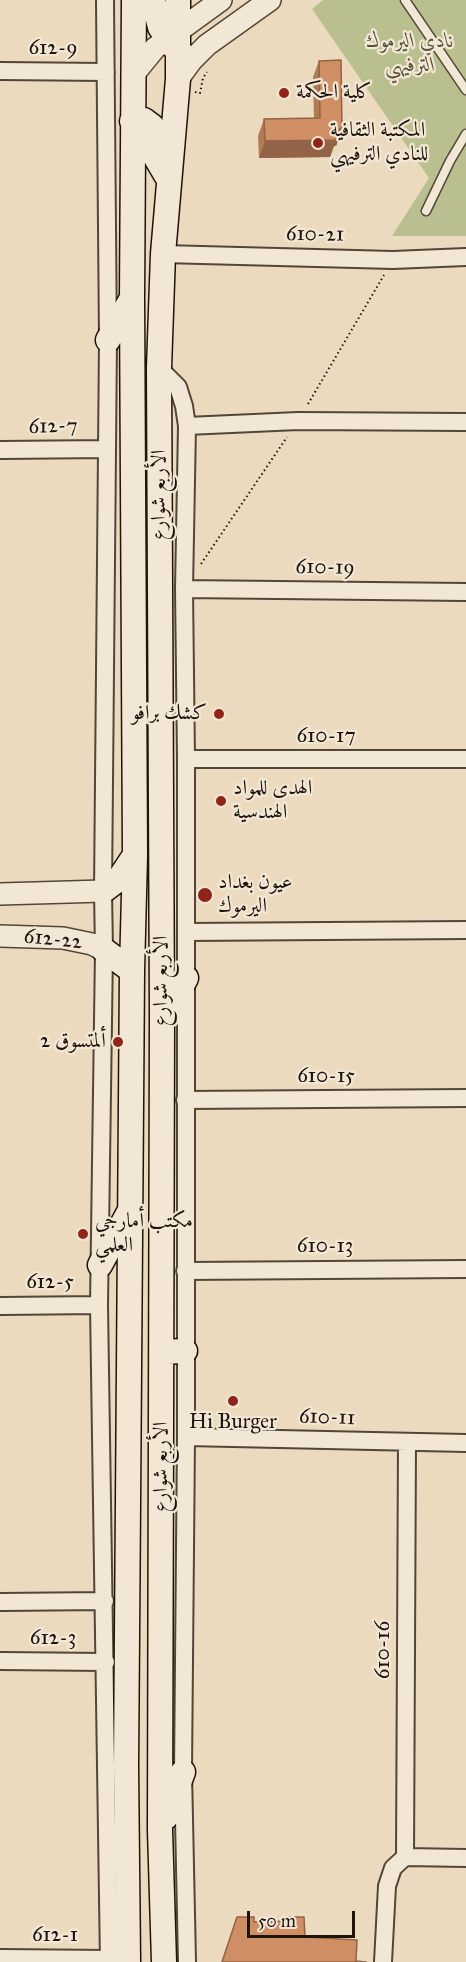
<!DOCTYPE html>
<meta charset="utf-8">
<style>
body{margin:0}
#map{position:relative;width:466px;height:1962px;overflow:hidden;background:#ebdabd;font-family:"IM FELL Great Primer",serif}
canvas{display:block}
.scale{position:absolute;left:247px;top:1911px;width:108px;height:27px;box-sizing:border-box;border:3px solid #1f140d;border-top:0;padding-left:8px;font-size:18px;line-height:21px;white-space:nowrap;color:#1f140d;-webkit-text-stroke:4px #f2e7d4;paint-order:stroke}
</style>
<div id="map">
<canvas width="466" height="1962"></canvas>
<div class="scale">50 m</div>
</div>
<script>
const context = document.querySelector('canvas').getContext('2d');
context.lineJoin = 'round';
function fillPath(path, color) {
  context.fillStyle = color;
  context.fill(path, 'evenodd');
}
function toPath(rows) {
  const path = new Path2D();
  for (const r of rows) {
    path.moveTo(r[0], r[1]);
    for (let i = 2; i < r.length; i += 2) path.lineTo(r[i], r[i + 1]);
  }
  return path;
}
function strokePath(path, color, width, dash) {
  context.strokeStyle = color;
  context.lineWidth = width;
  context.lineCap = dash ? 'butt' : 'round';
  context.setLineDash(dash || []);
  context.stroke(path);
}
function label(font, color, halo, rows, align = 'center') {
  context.font = font + ' "IM FELL Great Primer",Amiri,serif';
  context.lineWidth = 4.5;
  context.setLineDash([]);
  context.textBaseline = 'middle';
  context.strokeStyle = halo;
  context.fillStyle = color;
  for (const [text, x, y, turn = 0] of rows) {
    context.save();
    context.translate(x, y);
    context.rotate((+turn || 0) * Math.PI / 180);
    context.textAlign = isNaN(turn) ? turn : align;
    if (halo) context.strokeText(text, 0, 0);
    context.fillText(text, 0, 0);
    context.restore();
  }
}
const green = toPath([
 [323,0,466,0,466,236,392,236,429,178,312,9]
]);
const path = toPath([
 [195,92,200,93,203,78,207,72],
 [308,404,384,275],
 [201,564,287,437]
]);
const service = toPath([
 [405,0,466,90],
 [426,211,450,161,466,134]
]);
const minor = toPath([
 [105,0,108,340,103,891,104,950,99,1305,109,1962],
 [0,71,106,72],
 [163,254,393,260,466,257],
 [159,368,178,387,184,406,187,426,184,589,186,759,186,1437,183,1772,187,1962],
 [187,426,298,421,466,422],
 [0,450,106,449],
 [184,589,466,592],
 [186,759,466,759],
 [187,932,466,930],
 [185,1100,466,1098],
 [185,1271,466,1269],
 [0,1306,99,1305],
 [186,1437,466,1443],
 [0,1602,105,1601],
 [0,1661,106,1662],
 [405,1857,407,1443],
 [405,1857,466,1858],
 [0,1958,109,1959],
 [383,1962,387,1886,393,1868,405,1857]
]);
const tertiary = toPath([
 [133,75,155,48,221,0],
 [178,79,192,60,207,45,270,0],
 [0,894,103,891],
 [0,936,63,938,92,944,104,950]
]);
const secondary = toPath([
 [153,0,160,27,172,45,182,54],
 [132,121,144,120,152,126,156,158,166,175],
 [108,340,132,298],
 [103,891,119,879,135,855],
 [104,950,132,971],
 [162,1016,172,1004,186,978],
 [100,1265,129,1212],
 [162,1352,185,1351],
 [166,1817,183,1772],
 [128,1962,126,1766,132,971,135,855,132,298,134,0],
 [164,1962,160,1830,162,1016,159,368,163,254,178,79,178,0]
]);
const wall = toPath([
 [319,61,342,129,336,146,334,146,330,157,259,158,258,136,264,119,314,118,313,77]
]);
const shadedWall = toPath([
 [336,129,342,129,336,146,334,146,330,157,259,158,265,141]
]);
const building = toPath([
 [341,60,342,129,336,129,336,140,265,141,264,119,320,118,319,61,341,60],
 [237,1917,254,1917,254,1922,287,1921,288,1917,304,1917,305,1937,357,1940,356,1961,366,1962,222,1962,237,1917]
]);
const markers = [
 [284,93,6,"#8f2418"],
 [318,143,6,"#8f2418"],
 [219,714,6,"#8f2418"],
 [221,801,6,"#8f2418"],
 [205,895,8,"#8f2418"],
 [118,1042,6,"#8f2418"],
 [83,1234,6,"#8f2418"],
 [233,1401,6,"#8f2418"]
];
const parkNames = [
 ["نادي اليرموك",410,42],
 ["الترفيهي",410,66]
];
const streetNames = [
 ["612-9",53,49],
 ["610-21",315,235,1],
 ["612-7",53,427,-1],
 ["الأربع شوارع",160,495,-90],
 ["610-19",325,568,1],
 ["610-17",326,737],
 ["612-22",53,940,6],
 ["الأربع شوارع",162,981,-90],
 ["610-15",326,1077],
 ["610-13",325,1247],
 ["612-5",50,1283],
 ["610-11",327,1418,2],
 ["الأربع شوارع",162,1467,-90],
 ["612-3",53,1639],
 ["610-16",384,1650,-90],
 ["612-1",55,1936]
];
const poiNames = [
 ["كلية الحكمة",296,93],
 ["المكتبة الثقافية",330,131],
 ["للنادي الترفيهي",330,155],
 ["كشك برافو",207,714,"right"],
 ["الهدى للمواد",233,789],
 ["الهندسية",233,813],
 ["عيون بغداد",218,883],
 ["اليرموك",218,907],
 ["ألمتسوق 2",106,1042,"right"],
 ["مكتب أمارجي",95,1222],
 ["العلمي",95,1246],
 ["Hi Burger",233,1423,"center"]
];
fillPath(green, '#babf8f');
strokePath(service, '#524639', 11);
strokePath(minor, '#524639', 20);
strokePath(tertiary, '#524639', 24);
strokePath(secondary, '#1f140d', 27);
strokePath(path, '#1f140d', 2, [1.5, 3]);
strokePath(service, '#f2e7d4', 8);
strokePath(minor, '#f2e7d4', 16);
strokePath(tertiary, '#f2e7d4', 21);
strokePath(secondary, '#f2e7d4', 24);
fillPath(wall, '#b37a56');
fillPath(shadedWall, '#926346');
fillPath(building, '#d08e64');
strokePath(building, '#926346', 1.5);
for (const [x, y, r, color] of markers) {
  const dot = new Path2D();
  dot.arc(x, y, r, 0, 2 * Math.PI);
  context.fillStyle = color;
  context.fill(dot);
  strokePath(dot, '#f2e7d4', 2);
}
label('italic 21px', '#55503a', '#f2e7d4', parkNames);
label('21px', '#1f140d', '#f2e7d4', streetNames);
label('21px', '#1f140d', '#f2e7d4', poiNames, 'left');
</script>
